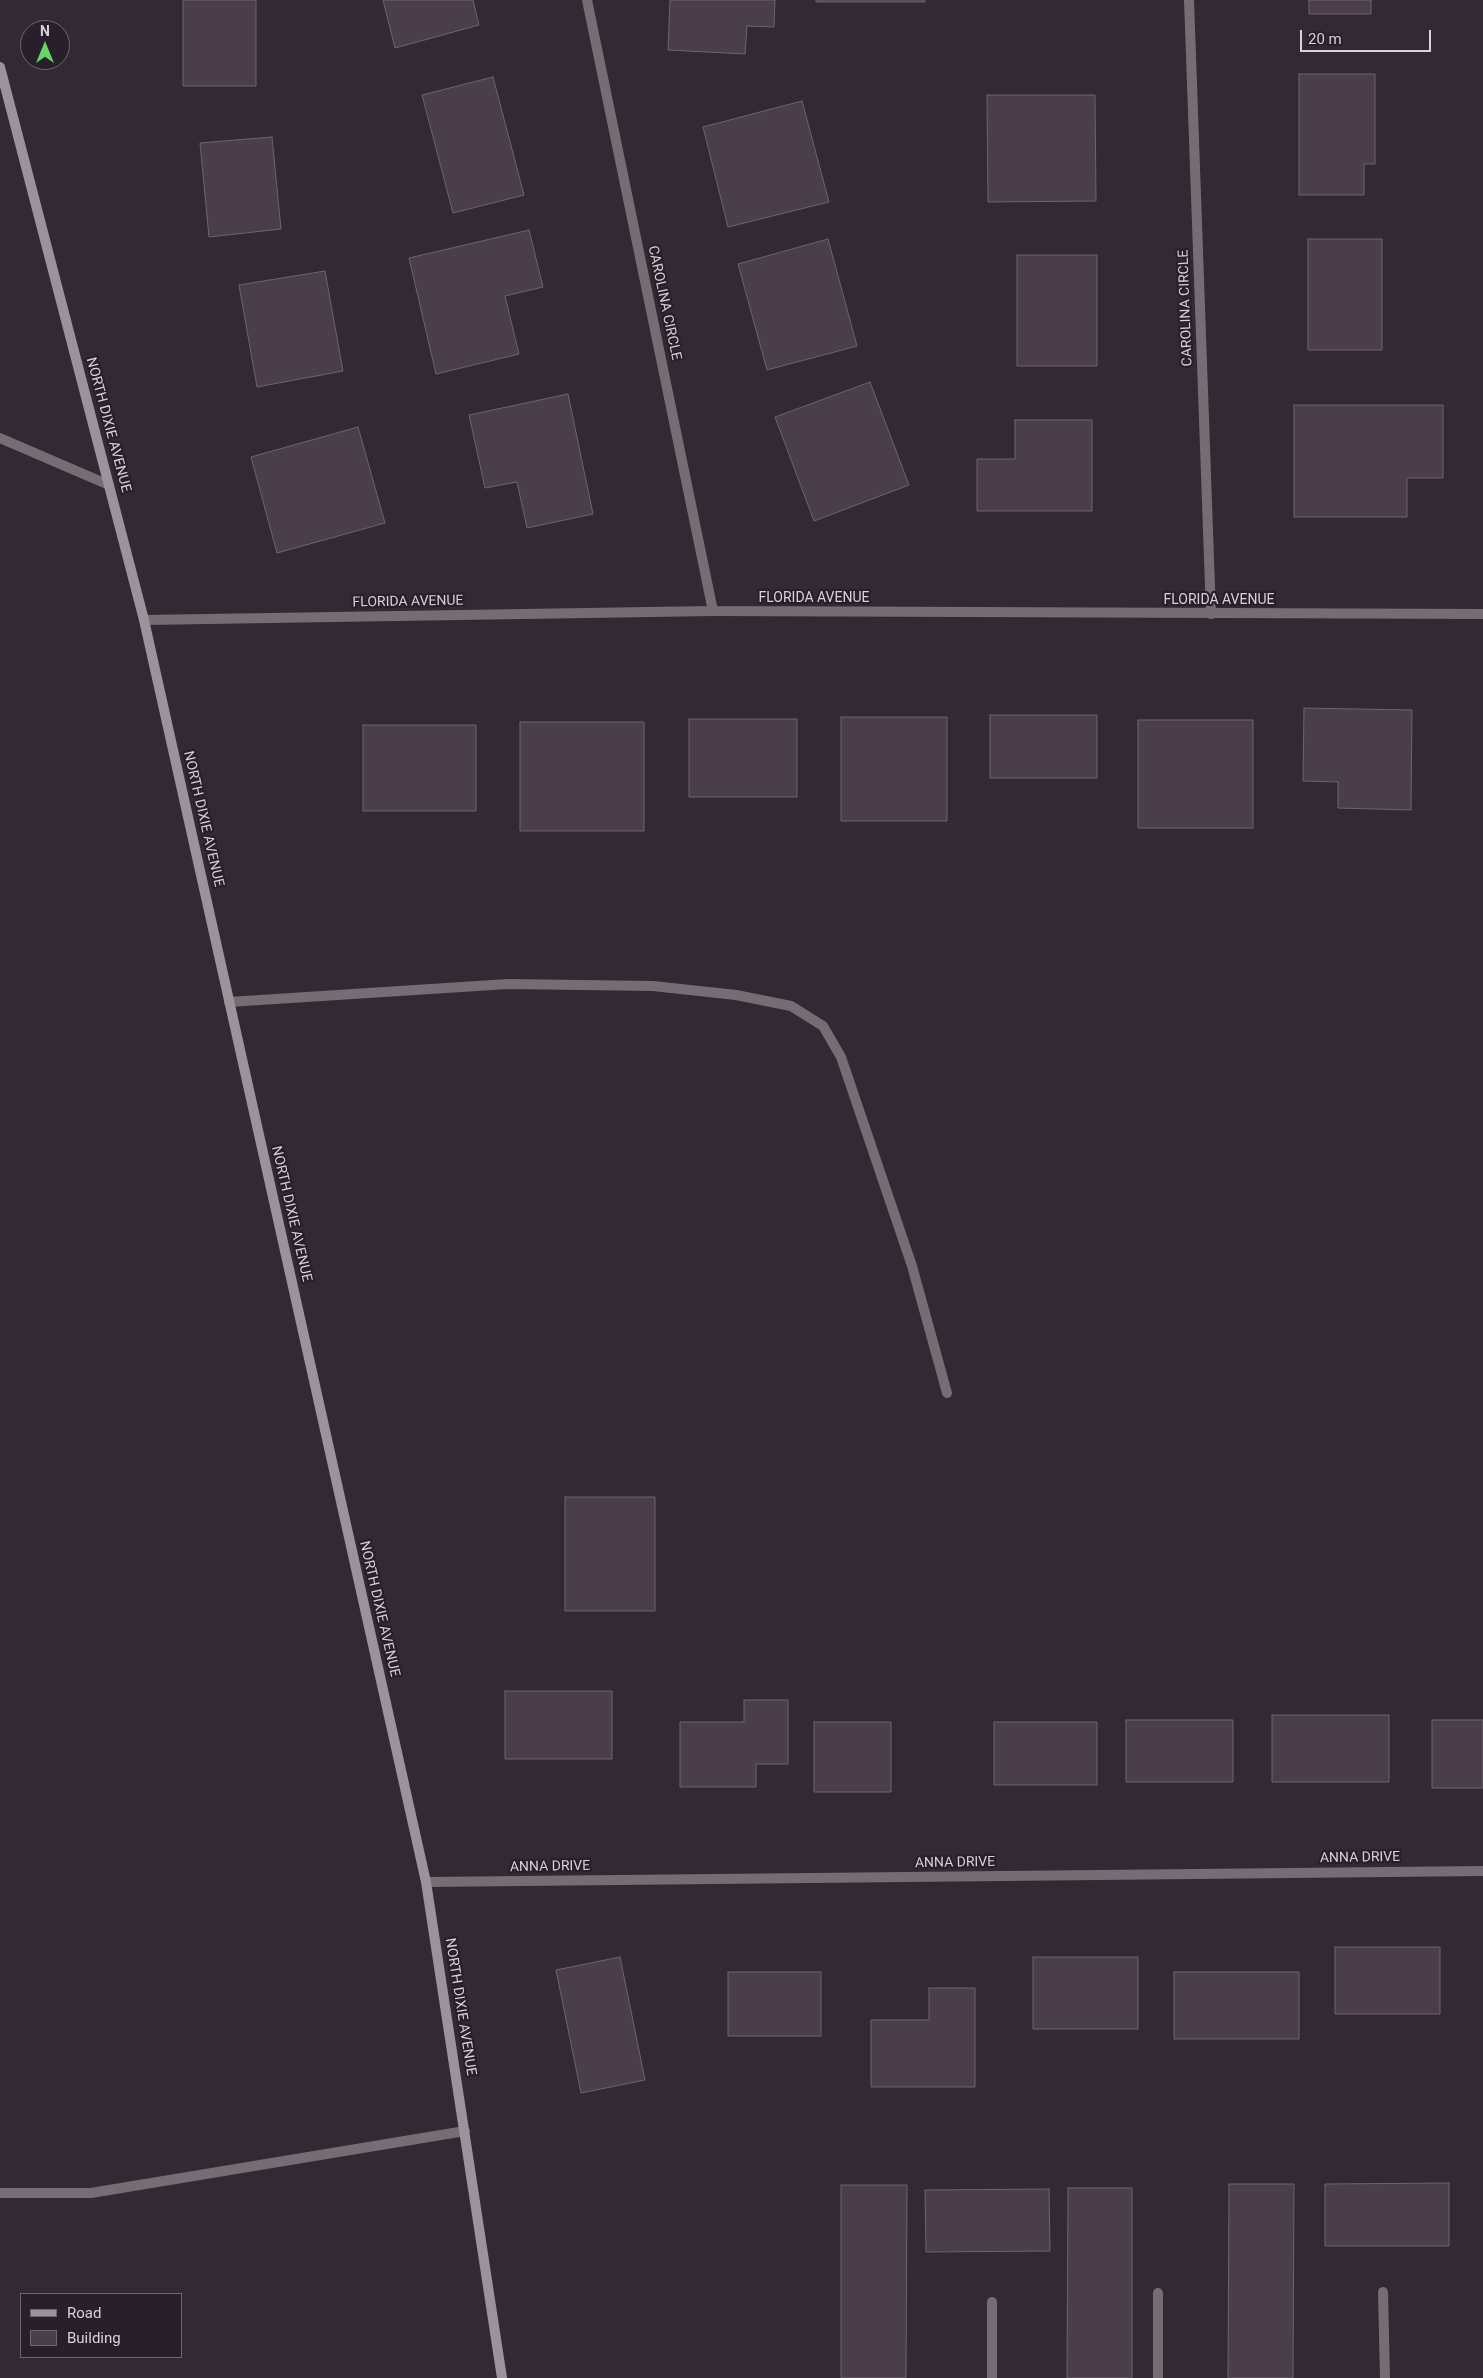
<!DOCTYPE html>
<style>
body{margin:0}
#map{position:relative;width:1483px;height:2378px;overflow:hidden;background:#332934;font-family:Roboto,sans-serif}
canvas{display:block}
.legend{position:absolute;left:20px;top:2293px;width:162px;height:65px;box-sizing:border-box;background:#291f2a;border:1px solid #6f6670;margin:0;padding:6px 9px;list-style:none;font-size:15px;color:#d8d1d8}
.legend li{display:flex;align-items:center;gap:10px;height:25px}
.legend b{width:25px;border:1px solid #6f6670}
.north{position:absolute;left:20px;top:20px;width:50px;height:50px;box-sizing:border-box;background:#291f2a;border:1px solid #6f6670;border-radius:50%;rotate:0deg;font-size:14px;font-weight:700;line-height:20px;text-align:center;color:#d8d1d8}
.north::after{content:'';display:block;margin:auto;width:18px;height:22px;background:#66d466;clip-path:polygon(50% 0,100% 100%,50% 72%,0 100%)}
.scale{position:absolute;left:1300px;top:30px;width:131px;height:22px;box-sizing:border-box;border:2px solid #d8d1d8;border-top:0;padding-left:6px;font-size:15px;line-height:18px;white-space:nowrap;color:#d8d1d8;-webkit-text-stroke:4px #291f2a;paint-order:stroke}
</style>
<div id="map">
<canvas width="1483" height="2378"></canvas>
<ul class="legend">
<li><b style="height:6px;background:#9b939c"></b>Road</li>
<li><b style="height:14px;background:#493e4a"></b>Building</li>
</ul>
<div class="north">N</div>
<div class="scale">20 m</div>
</div>
<script>
const context = document.querySelector('canvas').getContext('2d');
context.lineJoin = 'round';
function fillPath(path, color) {
  context.fillStyle = color;
  context.fill(path, 'evenodd');
}
function toPath(rows) {
  const path = new Path2D();
  for (const r of rows) {
    path.moveTo(r[0], r[1]);
    for (let i = 2; i < r.length; i += 2) path.lineTo(r[i], r[i + 1]);
  }
  return path;
}
function strokePath(path, color, width, dash) {
  context.strokeStyle = color;
  context.lineWidth = width;
  context.lineCap = dash ? 'butt' : 'round';
  context.setLineDash(dash || []);
  context.stroke(path);
}
function label(font, color, halo, rows, align = 'center') {
  context.font = font + ' Roboto,sans-serif';
  context.lineWidth = 4.5;
  context.setLineDash([]);
  context.textBaseline = 'middle';
  context.strokeStyle = halo;
  context.fillStyle = color;
  for (const [text, x, y, turn = 0] of rows) {
    context.save();
    context.translate(x, y);
    context.rotate((+turn || 0) * Math.PI / 180);
    context.textAlign = isNaN(turn) ? turn : align;
    if (halo) context.strokeText(text, 0, 0);
    context.fillText(text, 0, 0);
    context.restore();
  }
}
const building = toPath([
 [183,0,256,0,256,86,183,86,183,0],
 [383,0,473,0,479,25,395,48,383,0],
 [670,0,775,0,774,27,747,26,745,54,668,50,670,0],
 [816,0,925,0,925,2,816,2,816,0],
 [1309,0,1371,0,1371,14,1309,14,1309,0],
 [1299,74,1375,74,1375,164,1364,164,1364,195,1299,195,1299,74],
 [493,77,524,195,453,213,422,95,493,77],
 [987,95,1095,95,1096,201,988,202,987,95],
 [802,101,829,202,728,227,703,127,802,101],
 [272,137,281,229,209,237,200,143,272,137],
 [529,230,543,287,505,296,519,354,436,374,409,258,529,230],
 [828,239,857,346,767,370,738,264,828,239],
 [1308,239,1382,239,1382,350,1308,350,1308,239],
 [1017,255,1097,255,1097,366,1017,366,1017,255],
 [325,271,343,371,257,387,239,285,325,271],
 [870,382,909,485,814,521,775,417,870,382],
 [568,394,593,514,527,528,517,482,485,488,469,415,568,394],
 [1294,405,1443,405,1443,478,1407,478,1407,517,1294,517,1294,405],
 [1015,420,1092,420,1092,511,977,511,977,459,1015,459,1015,420],
 [358,427,385,523,277,553,251,457,358,427],
 [1304,708,1412,710,1411,810,1338,808,1338,782,1303,781,1304,708],
 [990,715,1097,715,1097,778,990,778,990,715],
 [841,717,947,717,947,821,841,821,841,717],
 [689,719,797,719,797,797,689,797,689,719],
 [1138,720,1253,720,1253,828,1138,828,1138,720],
 [520,722,644,722,644,831,520,831,520,722],
 [363,725,476,725,476,811,363,811,363,725],
 [565,1497,655,1497,655,1611,565,1611,565,1497],
 [505,1691,612,1691,612,1759,505,1759,505,1691],
 [744,1700,788,1700,788,1764,756,1764,756,1787,680,1787,680,1722,744,1722,744,1700],
 [1272,1715,1389,1715,1389,1782,1272,1782,1272,1715],
 [1126,1720,1233,1720,1233,1782,1126,1782,1126,1720],
 [1432,1720,1483,1720,1483,1788,1432,1788,1432,1720],
 [814,1722,891,1722,891,1792,814,1792,814,1722],
 [994,1722,1097,1722,1097,1785,994,1785,994,1722],
 [1335,1947,1440,1947,1440,2014,1335,2014,1335,1947],
 [620,1957,645,2080,581,2093,556,1970,620,1957],
 [1033,1957,1138,1957,1138,2029,1033,2029,1033,1957],
 [728,1972,821,1972,821,2036,728,2036,728,1972],
 [1174,1972,1299,1972,1299,2039,1174,2039,1174,1972],
 [929,1988,975,1988,975,2087,871,2087,871,2020,929,2020,929,1988],
 [1449,2183,1449,2246,1325,2246,1325,2184,1449,2183],
 [1229,2184,1294,2184,1293,2378,1228,2378,1229,2184],
 [841,2185,907,2185,906,2378,841,2378,841,2185],
 [1068,2188,1132,2188,1132,2378,1067,2378,1068,2188],
 [1049,2189,1050,2251,926,2252,925,2190,1049,2189]
]);
const lane = toPath([
 [0,438,109,485],
 [229,1002,508,984,653,986,736,995,791,1006,823,1026,841,1057,912,1266,947,1393],
 [0,2193,91,2193,465,2131],
 [1383,2292,1385,2378],
 [1158,2293,1158,2378],
 [992,2378,992,2302]
]);
const street = toPath([
 [587,0,713,611],
 [1189,0,1211,614],
 [144,620,713,611,1483,614],
 [426,1882,1483,1871]
]);
const secondary = toPath([
 [0,67,144,620,426,1882,502,2378]
]);
const streetNames = [
 ["CAROLINA CIRCLE",664,303,78],
 ["CAROLINA CIRCLE",1186,308,-92],
 ["NORTH DIXIE AVENUE",108,425,75],
 ["FLORIDA AVENUE",814,598],
 ["FLORIDA AVENUE",1219,600],
 ["FLORIDA AVENUE",408,602,-1],
 ["NORTH DIXIE AVENUE",203,819,77],
 ["NORTH DIXIE AVENUE",291,1214,77],
 ["NORTH DIXIE AVENUE",379,1609,77],
 ["ANNA DRIVE",1360,1858,-1],
 ["ANNA DRIVE",955,1863,-1],
 ["ANNA DRIVE",550,1867,-1],
 ["NORTH DIXIE AVENUE",460,2007,81]
];
fillPath(building, '#493e4a');
strokePath(building, '#6e636f', 1);
strokePath(lane, '#746e74', 10);
strokePath(street, '#746e74', 10);
strokePath(secondary, '#9b939c', 10);
label('14px', '#d8d1d8', '#291f2a', streetNames);
</script>
